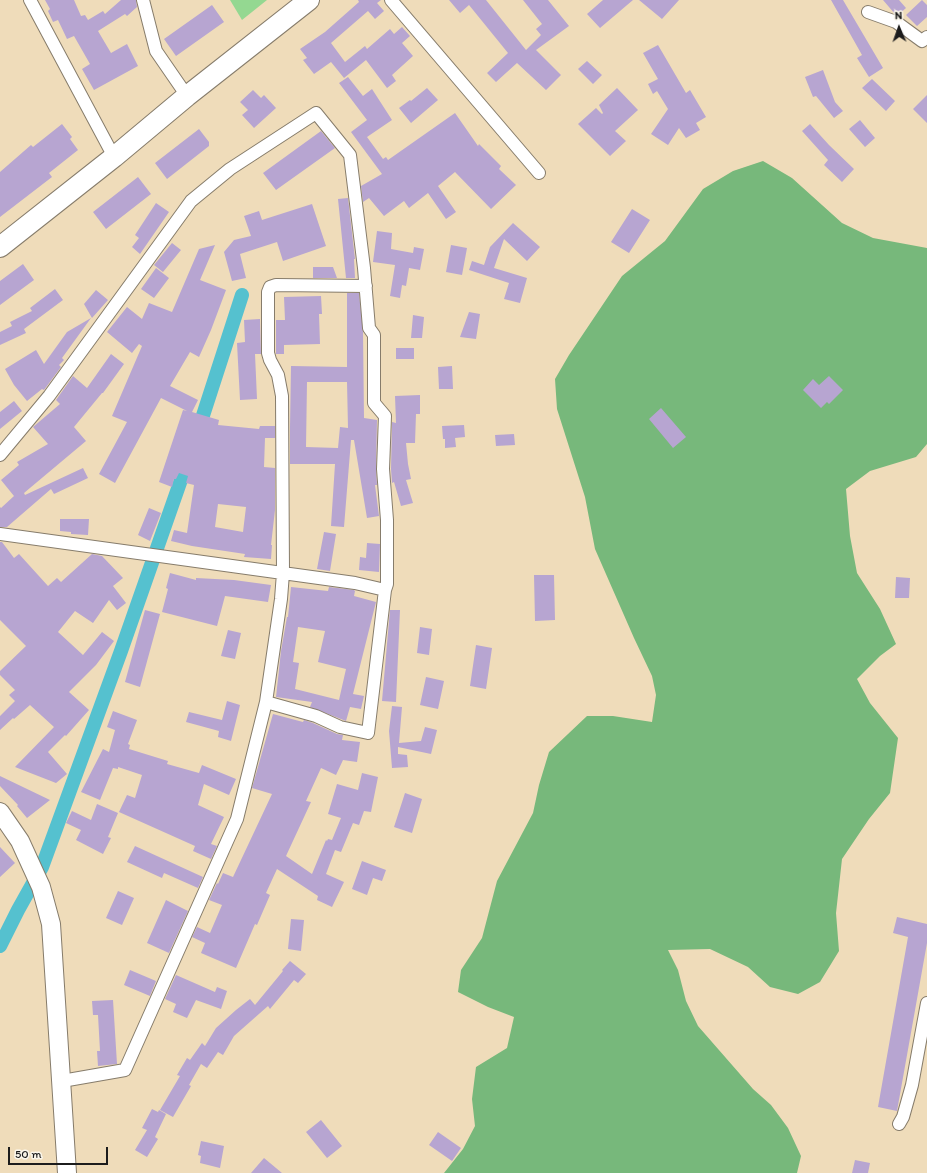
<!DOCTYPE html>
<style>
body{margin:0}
#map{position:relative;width:927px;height:1173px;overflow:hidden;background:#efdcba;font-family:Itim,sans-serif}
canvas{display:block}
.north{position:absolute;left:879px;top:8px;width:40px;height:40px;-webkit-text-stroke:3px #fbf7ec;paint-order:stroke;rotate:358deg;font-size:11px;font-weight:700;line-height:16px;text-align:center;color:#1c1c1c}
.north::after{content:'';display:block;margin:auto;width:14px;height:18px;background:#1c1c1c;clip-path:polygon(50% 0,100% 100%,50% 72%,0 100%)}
.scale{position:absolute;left:8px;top:1147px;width:100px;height:18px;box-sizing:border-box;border:2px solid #1c1c1c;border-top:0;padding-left:5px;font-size:12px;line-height:14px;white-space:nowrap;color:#1c1c1c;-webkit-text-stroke:3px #fbf7ec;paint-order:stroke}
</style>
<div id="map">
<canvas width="927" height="1173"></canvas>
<div class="north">N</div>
<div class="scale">50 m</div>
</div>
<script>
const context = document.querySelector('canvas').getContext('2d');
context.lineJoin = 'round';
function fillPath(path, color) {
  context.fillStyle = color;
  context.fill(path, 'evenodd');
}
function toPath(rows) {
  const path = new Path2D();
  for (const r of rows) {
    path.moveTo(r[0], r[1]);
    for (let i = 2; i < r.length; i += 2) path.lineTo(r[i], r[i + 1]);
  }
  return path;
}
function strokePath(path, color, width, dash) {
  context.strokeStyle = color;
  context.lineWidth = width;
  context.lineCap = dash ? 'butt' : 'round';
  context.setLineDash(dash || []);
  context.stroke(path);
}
const green = toPath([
 [230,0,267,0,242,20]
]);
const forest = toPath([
 [763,161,792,178,842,223,873,238,927,248,927,444,916,457,870,471,846,489,850,536,857,573,880,609,896,644,880,656,857,679,870,703,898,738,890,793,869,819,842,859,836,913,839,951,820,982,798,994,770,987,748,967,710,949,668,950,678,970,686,1001,698,1026,753,1089,771,1105,788,1128,801,1156,797,1173,444,1173,463,1149,475,1126,472,1099,476,1067,507,1048,514,1017,488,1007,458,992,461,970,482,938,497,881,533,813,539,785,549,752,587,716,613,716,652,722,656,695,652,676,634,638,595,549,585,497,557,409,555,379,569,355,622,276,665,241,703,189,733,171]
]);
const canal = toPath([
 [197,434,242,295],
 [0,946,18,910,42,867,121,651,189,457]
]);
const building = toPath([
 [45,0,74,0,81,16,85,15,88,20,103,11,105,14,121,0,136,0,137,7,127,16,125,14,98,31,111,53,127,44,138,66,94,90,82,69,90,64,74,36,67,39,58,20,53,22,48,11,50,9],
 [358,0,381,0,377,3,384,11,375,19,368,11,331,43,345,62,365,46,367,49,390,29,394,34,402,27,410,36,402,43,413,56,392,75,396,81,387,88,366,60,344,78,331,62,314,74,303,60,307,58,300,49,325,32,359,2],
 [449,0,486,0,526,50,541,35,536,29,542,24,523,0,548,0,569,26,536,50,561,75,546,90,517,63,496,82,487,73,508,53,469,5,460,13],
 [603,0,633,0,600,28,587,14],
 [639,0,679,0,662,19],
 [831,0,843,0,883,68,869,77,857,58,862,55],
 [883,0,899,0,906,8,898,15,895,14],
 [922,0,927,5,927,17,917,26,906,15],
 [212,5,224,22,176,56,164,39],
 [658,45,686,93,690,90,706,117,696,123,700,130,686,138,679,128,668,145,651,134,668,109,657,91,653,94,648,84,658,79,643,53],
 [587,61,602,75,593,84,578,69],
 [823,70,835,102,843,111,834,118,816,96,813,97,805,77],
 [348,77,363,96,372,89,392,120,367,137,383,159,386,157,388,160,455,113,478,146,479,144,501,166,499,169,516,185,491,209,455,172,438,186,456,212,446,219,428,193,409,208,404,201,384,216,369,198,363,202,361,186,382,174,351,132,367,120,339,83],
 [872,79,895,101,886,111,862,88],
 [427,88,438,100,411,123,399,108,410,100,411,101],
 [617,88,638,110,615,131,626,141,610,156,578,124,596,108,602,114,603,113,599,105],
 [253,90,261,98,264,95,276,108,254,128,242,115,248,110,240,102],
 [927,95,927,123,913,109],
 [860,120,875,138,865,147,849,129],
 [62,124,72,137,70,139,78,150,49,173,52,177,0,217,0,172,31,145,33,147],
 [810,124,829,145,854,169,842,182,824,165,828,160,802,131],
 [199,129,209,142,209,146,167,179,155,163],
 [321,131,335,148,276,190,263,173],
 [138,177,151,194,106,229,93,212],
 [348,198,355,259,354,259,355,278,346,278,338,199],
 [156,203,169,212,140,254,132,247,139,238,135,235],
 [312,204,326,246,283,261,277,242,240,254,246,278,232,281,224,252,234,240,251,236,244,216,259,211,262,220],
 [632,209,650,220,629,253,611,242],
 [513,223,540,247,527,261,504,239,494,268,527,278,520,303,504,299,509,283,469,270,472,261,484,265,490,247],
 [377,231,392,233,391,249,413,253,414,247,424,249,420,270,409,268,406,286,402,285,400,298,390,296,395,265,373,262],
 [172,243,181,250,163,272,154,265],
 [215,245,200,280,226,290,211,330,199,357,190,352,170,386,198,400,192,412,219,420,218,425,259,429,260,426,275,426,275,438,265,438,264,467,275,468,275,510,271,545,272,545,271,559,244,557,245,554,192,546,171,541,174,530,187,533,194,485,186,483,188,476,179,473,176,479,174,479,172,487,159,482,183,410,187,411,161,398,115,483,99,474,127,422,112,416,142,346,139,344,132,353,107,332,127,307,142,319,149,303,172,312,199,249],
 [218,504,246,507,243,532,215,527],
 [451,245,467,248,462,275,446,272],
 [23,264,34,280,0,305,0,281],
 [313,267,333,267,337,278,313,278],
 [156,268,169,278,154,298,141,289],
 [55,289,63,300,24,329,26,333,0,345,0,332,12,326,10,322,32,311,30,308],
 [96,290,108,300,92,318,84,304],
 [347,293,359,293,363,332,364,418,377,420,376,469,377,485,375,485,379,516,367,518,354,440,351,440,344,527,331,526,335,464,290,464,290,427,291,366,347,367],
 [307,382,347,382,348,428,340,427,338,448,306,447],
 [321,296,322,314,319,314,320,344,284,345,284,354,276,354,276,320,285,320,284,297],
 [469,312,480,314,476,339,460,337],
 [413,315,424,317,422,338,411,338],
 [91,318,62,358,64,360,59,365,61,367,44,390,42,389,27,401,14,385,5,369,36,350,44,364,67,332],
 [260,319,261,354,255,354,257,399,240,400,237,343,245,342,244,320],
 [396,348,414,348,414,359,396,359],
 [111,354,124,364,103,393,102,393,74,427,86,441,24,493,25,495,83,468,88,478,54,494,51,489,7,527,0,527,0,507,1,508,14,496,1,480,19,465,17,462,48,444,33,427,60,404,56,400,73,376,87,388],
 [452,366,453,389,439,389,438,367],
 [829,376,843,390,829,404,827,402,821,408,803,390,813,379,819,385],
 [420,395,420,414,416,414,415,443,406,443,408,464,411,479,406,480,413,503,401,506,394,482,392,483,391,469,392,422,396,423,395,396],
 [14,401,22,411,0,429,0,412],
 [661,408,686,437,673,448,649,419],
 [464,425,465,437,455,438,456,447,445,448,445,439,443,439,442,426],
 [514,434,515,445,496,446,495,435],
 [149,508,161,513,150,541,138,535],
 [60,519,89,519,88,535,71,534,71,532,60,531],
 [324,532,336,534,330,571,317,569],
 [0,542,2,542,14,558,19,554,48,586,57,578,61,582,92,554,102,556,123,578,113,586,126,603,117,610,109,600,93,623,75,611,58,632,83,655,102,632,114,641,96,665,69,692,89,710,66,736,65,735,48,752,67,774,56,783,15,767,54,727,30,705,14,719,13,718,0,730,0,716,15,701,9,695,15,690,0,675,0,671,26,646,0,620],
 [367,543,380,544,379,572,359,570,360,557,366,558],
 [170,573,196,580,196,578,234,580,271,585,268,602,225,596,217,626,162,612,168,589,166,588],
 [534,575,554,575,555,620,535,621],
 [896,577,910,578,909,598,895,598],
 [291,587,328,591,329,587,354,590,355,591,354,596,376,602,353,694,364,696,361,709,350,707,346,721,310,707,312,702,276,697,281,651,287,617,288,617],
 [298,627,325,631,318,662,346,669,339,700,295,689,299,663,293,662],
 [145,610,160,614,140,687,125,682],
 [390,610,400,610,396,702,382,701],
 [420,627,432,629,429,655,417,653],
 [228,630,241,633,235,659,221,656],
 [476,645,492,648,486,689,470,686],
 [426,677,444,681,438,709,420,705],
 [227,701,240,705,231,741,218,737,219,731,186,722,189,712,222,720],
 [392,706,402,707,399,743,421,741,425,727,437,730,431,754,398,747,398,754,407,755,408,767,392,768,389,731],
 [113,711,137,720,128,744,130,745,129,749,168,761,167,764,199,773,202,765,236,779,229,795,204,784,198,805,224,817,211,844,217,846,211,859,193,851,195,846,119,812,127,795,135,798,142,775,118,767,118,769,113,768,100,800,81,792,103,749,109,752,115,730,107,727],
 [273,714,303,722,304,720,313,723,337,734,343,735,342,740,360,742,357,762,343,760,336,775,321,768,306,801,311,802,286,856,312,874,326,840,327,841,328,839,332,840,341,818,328,814,337,784,358,790,362,773,378,777,371,812,364,811,359,825,353,823,341,852,335,850,326,874,344,882,332,907,317,900,318,896,277,869,266,893,270,895,257,925,255,924,236,968,201,953,205,943,192,937,197,927,210,933,222,905,209,900,217,883,218,884,223,873,233,877,272,794,252,788],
 [0,776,50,800,27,818,17,806,18,805,0,786],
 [405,793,422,799,412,833,394,827],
 [97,804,118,813,108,837,111,838,103,854,76,840,81,830,66,823,72,811,91,820],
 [135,846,203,877,198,888,164,873,162,878,127,862],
 [0,847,15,863,0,877],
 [362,861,386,870,382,881,373,878,367,895,352,889],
 [118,891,134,898,122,925,106,918],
 [166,900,188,911,169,953,147,943],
 [897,917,927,924,927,943,897,1111,878,1107,908,937,893,933],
 [291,919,304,920,301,951,288,949],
 [290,961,306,974,298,983,294,980,270,1009,268,1006,234,1036,223,1055,218,1052,207,1068,201,1064,189,1085,191,1086,173,1117,160,1110,180,1076,177,1075,187,1058,190,1060,202,1043,205,1046,216,1028,236,1010,250,999,255,1005,283,971,282,970],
 [130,970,156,981,150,996,124,985],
 [176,975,215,992,217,987,227,991,221,1009,196,1000,187,1018,173,1012,176,1004,165,999],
 [113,1000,117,1064,98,1066,97,1051,100,1051,98,1015,93,1015,92,1001],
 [152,1109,158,1112,159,1110,166,1114,155,1137,158,1139,147,1157,135,1150,147,1130,142,1128],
 [321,1120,342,1146,327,1158,306,1132],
 [438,1132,461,1148,452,1161,429,1145],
 [201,1141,224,1146,220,1168,200,1163,201,1156,198,1155],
 [264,1158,282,1173,251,1173],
 [855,1160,870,1163,868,1173,852,1173]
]);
const minor = toPath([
 [30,0,114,157],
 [143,0,156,51,187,96],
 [391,0,539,173],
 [868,12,896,22,922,41,927,37],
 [0,455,49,396,191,201,230,169,316,113,350,155,364,268,369,328,374,335,374,403,385,416,383,469,387,520,387,584,385,590,368,733,340,727,316,716,266,702],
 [0,534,355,583,385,590],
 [62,1081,125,1070,237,819,266,702,281,599,283,573,282,396,278,375,270,360,268,353,268,292,270,287,276,285,366,286],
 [899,1124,903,1117,912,1085,927,1003]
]);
const secondary = toPath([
 [0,812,20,841,41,887,51,924,67,1173]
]);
const primary = toPath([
 [0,247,114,157,187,96,309,0]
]);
fillPath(green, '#94d891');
fillPath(forest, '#77b87b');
strokePath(canal, '#55c1cf', 14);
fillPath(building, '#b7a5d1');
strokePath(minor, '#867c6b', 14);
strokePath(secondary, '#867c6b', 20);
strokePath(primary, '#867c6b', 22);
strokePath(minor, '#fff', 12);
strokePath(secondary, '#fff', 18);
strokePath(primary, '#fff', 20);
</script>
